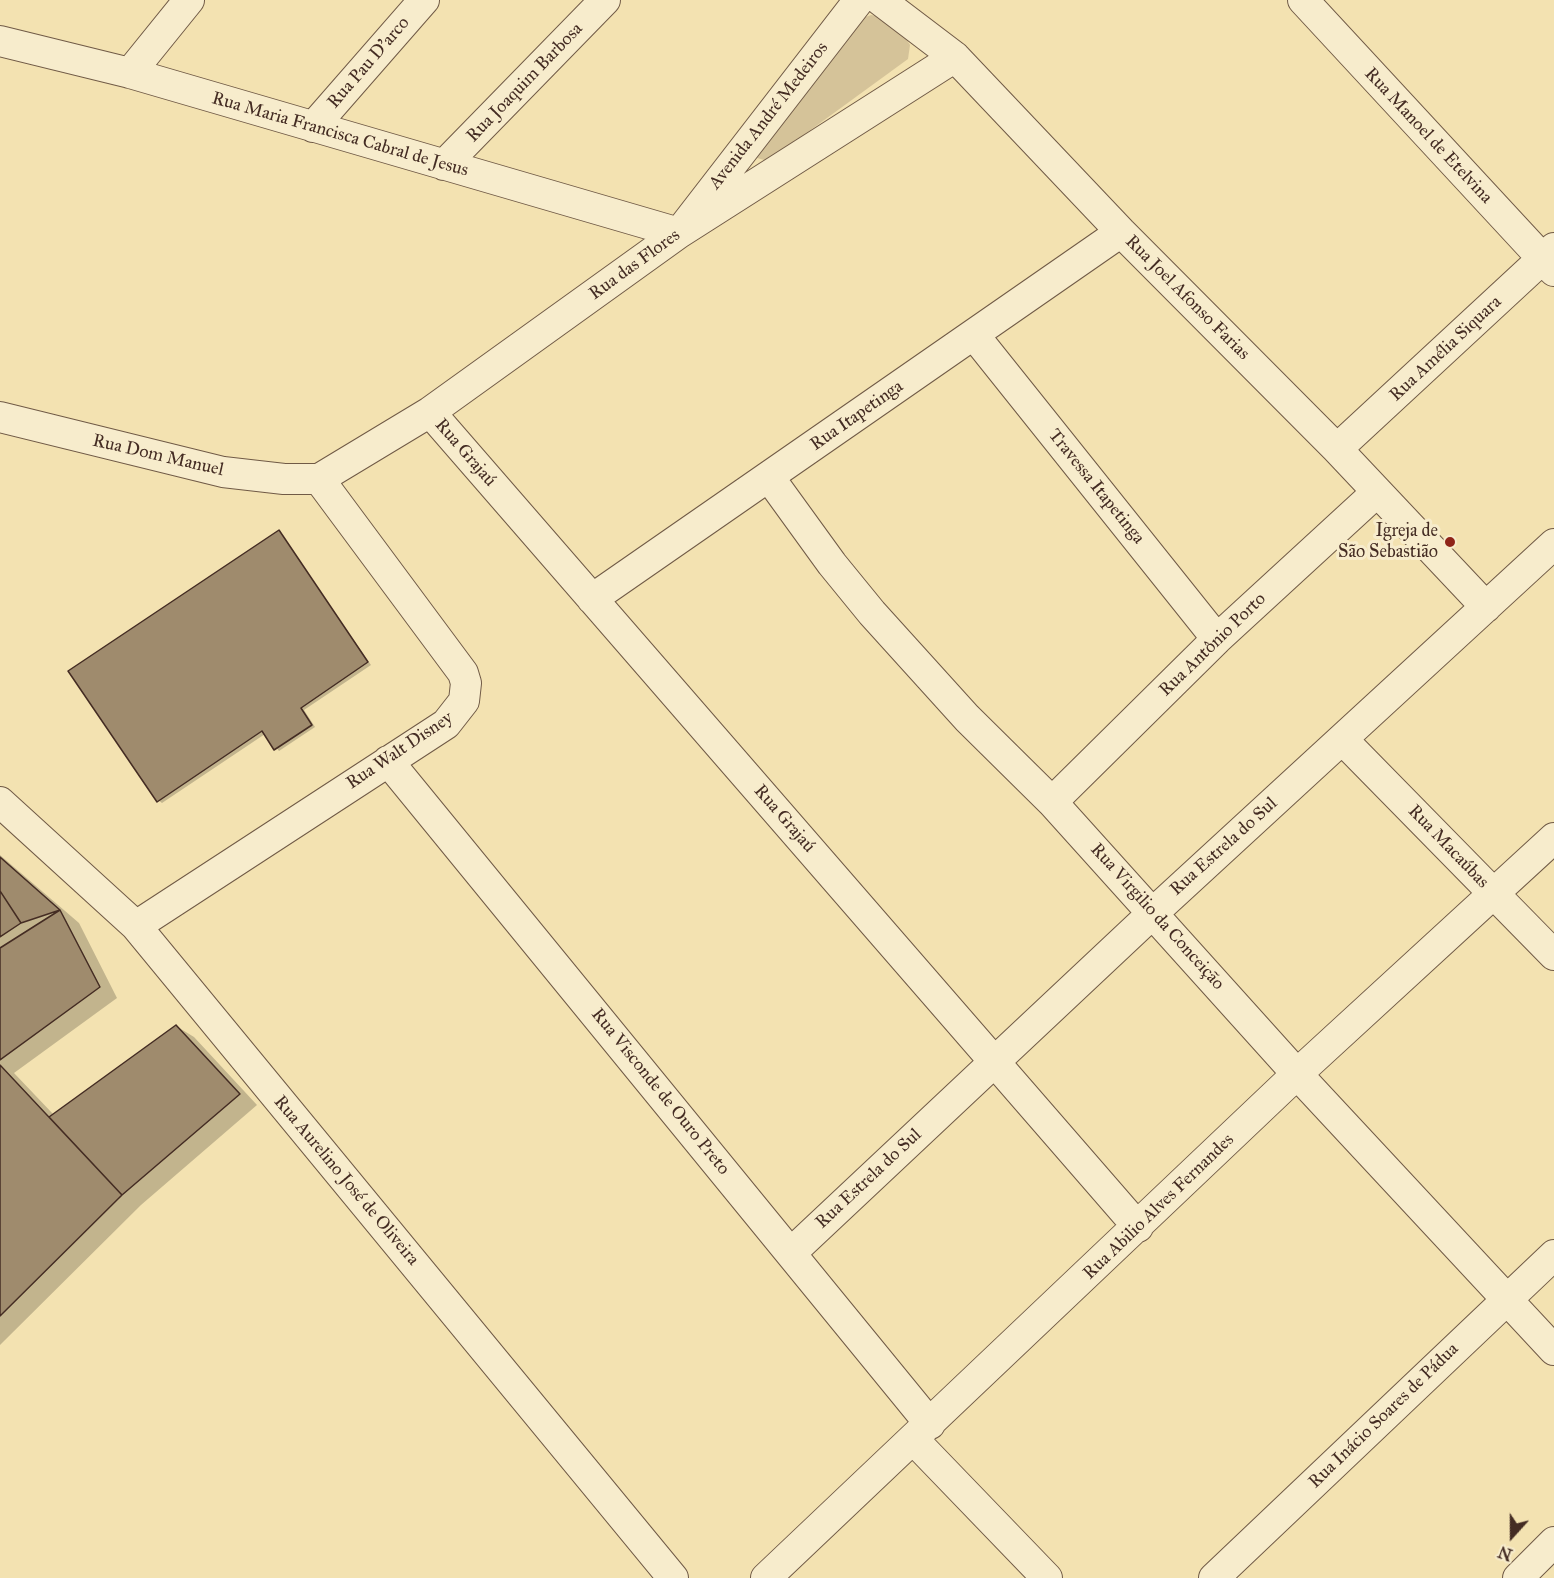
<!DOCTYPE html>
<meta charset="utf-8">
<style>
body{margin:0}
#map{position:relative;width:1554px;height:1578px;overflow:hidden;background:#f3e2b1;font-family:"IM FELL Great Primer",serif}
canvas{display:block}
.north{position:absolute;left:1482px;top:1506px;width:60px;height:60px;-webkit-text-stroke:4px #f7eccc;paint-order:stroke;rotate:201deg;font-size:16px;font-weight:700;line-height:24px;text-align:center;color:#442c23}
.north::after{content:'';display:block;margin:auto;width:21px;height:27px;background:#442c23;clip-path:polygon(50% 0,100% 100%,50% 72%,0 100%)}
</style>
<div id="map">
<canvas width="1554" height="1578"></canvas>
<div class="north">N</div>
</div>
<script>
const context = document.querySelector('canvas').getContext('2d');
context.lineJoin = 'round';
function fillPath(path, color) {
  context.fillStyle = color;
  context.fill(path, 'evenodd');
}
function toPath(rows) {
  const path = new Path2D();
  for (const r of rows) {
    path.moveTo(r[0], r[1]);
    for (let i = 2; i < r.length; i += 2) path.lineTo(r[i], r[i + 1]);
  }
  return path;
}
function strokePath(path, color, width, dash) {
  context.strokeStyle = color;
  context.lineWidth = width;
  context.lineCap = dash ? 'butt' : 'round';
  context.setLineDash(dash || []);
  context.stroke(path);
}
function label(font, color, halo, rows, align = 'center') {
  context.font = font + ' "IM FELL Great Primer",serif';
  context.lineWidth = 6;
  context.setLineDash([]);
  context.textBaseline = 'middle';
  context.strokeStyle = halo;
  context.fillStyle = color;
  for (const [text, x, y, turn = 0] of rows) {
    context.save();
    context.translate(x, y);
    context.rotate((+turn || 0) * Math.PI / 180);
    context.textAlign = isNaN(turn) ? turn : align;
    if (halo) context.strokeText(text, 0, 0);
    context.fillText(text, 0, 0);
    context.restore();
  }
}
const green = toPath([
 [871,15,883,17,905,37,910,45,908,59,768,161,757,158,758,149,858,20]
]);
const shadow = toPath([
 [279,532,371,665,304,710,315,727,279,751,265,734,162,803,158,800],
 [0,855,79,923,117,998,14,1073,54,1115,176,1026,194,1037,257,1105,141,1205,0,1345]
]);
const building = toPath([
 [279,530,368,662,301,708,312,725,274,750,262,731,157,802,68,671,279,530],
 [0,857,60,910,21,923,0,891,0,857],
 [0,891,21,923,0,937,0,891],
 [60,910,100,987,0,1060,0,948,60,910],
 [176,1025,240,1094,122,1195,49,1117,176,1025],
 [0,1065,122,1195,0,1316,0,1065]
]);
const minor = toPath([
 [880,0,955,57,1121,232,1337,449,1486,607],
 [1303,0,1554,271],
 [0,41,130,73,679,233,859,0],
 [130,73,189,0],
 [313,127,424,0],
 [444,165,605,0],
 [974,335,1217,639],
 [430,412,1138,1227],
 [0,417,223,472,284,479,319,479,430,412,679,233,955,57],
 [1337,449,1554,248],
 [769,477,832,564,872,613,967,718,1052,802,1297,1074,1554,1350],
 [592,599,1121,232],
 [1342,739,1554,955],
 [388,761,930,1424],
 [0,802,136,926,673,1578],
 [1052,802,1217,639,1377,492],
 [136,926,446,724,464,701,466,683,463,673,319,479],
 [792,1252,1154,912,1554,544],
 [913,1439,1047,1578],
 [766,1578,1297,1074,1554,838],
 [1214,1578,1554,1255],
 [1518,1578,1554,1542]
]);
const markers = [
 [1450,542,6,"#8f2418"]
];
const streetNames = [
 ["Rua Pau D'arco",369,63,-49],
 ["Rua Joaquim Barbosa",525,83,-46],
 ["Avenida André Medeiros",769,116,-52],
 ["Rua Maria Francisca Cabral de Jesus",340,135,16],
 ["Rua Manoel de Etelvina",1428,136,47],
 ["Rua das Flores",635,265,-36],
 ["Rua Joel Afonso Farias",1187,298,45],
 ["Rua Amélia Siquara",1446,349,-43],
 ["Rua Itapetinga",857,416,-35],
 ["Rua Grajaú",465,453,49],
 ["Rua Dom Manuel",158,456,13],
 ["Travessa Itapetinga",1096,487,51],
 ["Rua Antônio Porto",1213,645,-44],
 ["Rua Walt Disney",400,751,-34],
 ["Rua Grajaú",784,819,49],
 ["Rua Estrela do Sul",1224,847,-42],
 ["Rua Macaúbas",1448,847,46],
 ["Rua Virgilio da Conceição",1157,917,48],
 ["Rua Visconde de Ouro Preto",660,1092,51],
 ["Rua Estrela do Sul",869,1179,-43],
 ["Rua Aurelino José de Oliveira",346,1181,50],
 ["Rua Abilio Alves Fernandes",1159,1207,-44],
 ["Rua Inácio Soares de Pádua",1384,1416,-44]
];
const poiNames = [
 ["Igreja de",1438,532],
 ["São Sebastião",1438,553]
];
fillPath(green, '#d5c399');
fillPath(shadow, '#0003');
fillPath(building, '#9f8b6d');
strokePath(building, '#442c23', 1.5);
strokePath(minor, '#705a46', 32);
strokePath(minor, '#f7eccc', 30);
for (const [x, y, r, color] of markers) {
  const dot = new Path2D();
  dot.arc(x, y, r, 0, 2 * Math.PI);
  context.fillStyle = color;
  context.fill(dot);
  strokePath(dot, '#f7eccc', 2);
}
label('18px', '#442c23', '#f7eccc', streetNames);
label('18px', '#442c23', '#f7eccc', poiNames, 'right');
</script>
